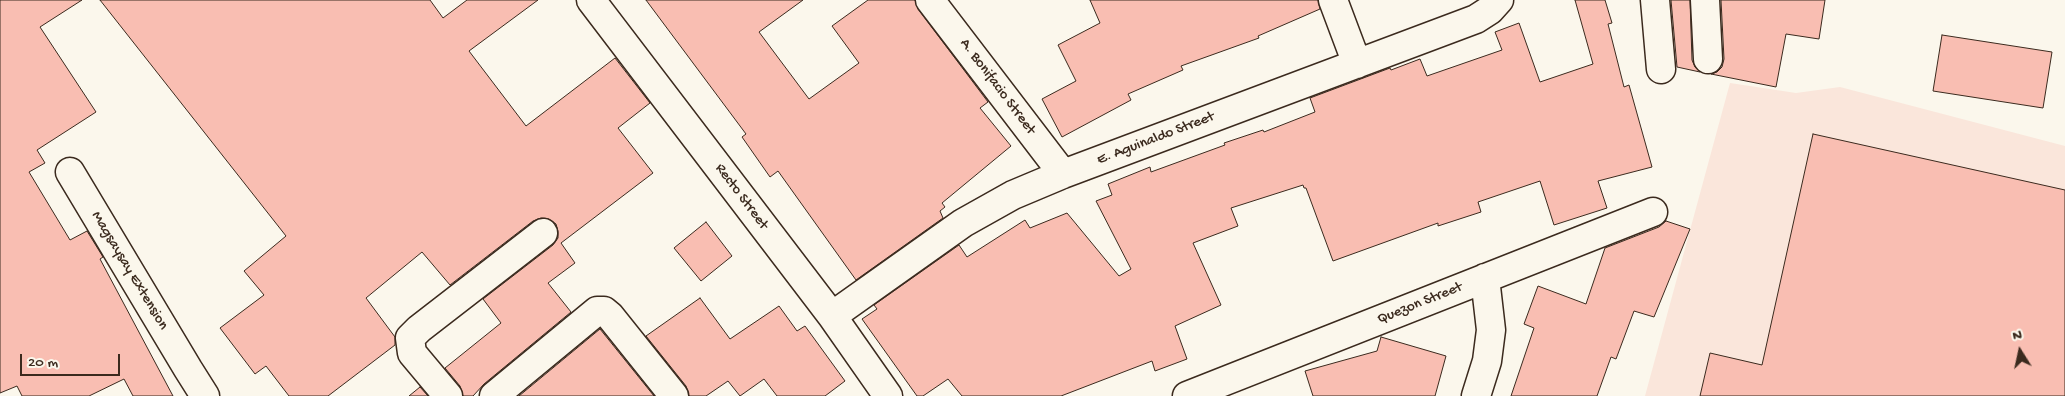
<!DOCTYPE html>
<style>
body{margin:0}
#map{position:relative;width:2065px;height:396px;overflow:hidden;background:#fbf7ec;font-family:"Gochi Hand",sans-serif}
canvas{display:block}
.north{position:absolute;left:1995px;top:326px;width:50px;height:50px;-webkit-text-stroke:4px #fbf7ec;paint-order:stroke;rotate:350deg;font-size:14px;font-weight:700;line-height:20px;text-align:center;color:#3b2a1e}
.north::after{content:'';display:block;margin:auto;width:18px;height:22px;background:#3b2a1e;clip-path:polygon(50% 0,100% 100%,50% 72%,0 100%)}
.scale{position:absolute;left:20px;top:354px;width:100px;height:22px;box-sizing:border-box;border:2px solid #3b2a1e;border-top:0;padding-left:6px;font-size:15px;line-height:18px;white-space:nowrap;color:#3b2a1e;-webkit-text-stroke:4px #fbf7ec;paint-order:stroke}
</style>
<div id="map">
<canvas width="2065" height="396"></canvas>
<div class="north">N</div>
<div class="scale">20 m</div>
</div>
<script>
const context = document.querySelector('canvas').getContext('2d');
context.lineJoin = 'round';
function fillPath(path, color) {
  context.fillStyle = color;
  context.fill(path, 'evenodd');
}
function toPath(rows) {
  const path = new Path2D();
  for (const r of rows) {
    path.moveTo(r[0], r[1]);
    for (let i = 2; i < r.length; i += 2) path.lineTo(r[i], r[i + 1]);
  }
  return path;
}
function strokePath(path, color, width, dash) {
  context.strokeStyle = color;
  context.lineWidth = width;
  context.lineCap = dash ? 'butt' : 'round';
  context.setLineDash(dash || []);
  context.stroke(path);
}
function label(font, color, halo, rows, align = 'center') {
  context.font = font + ' "Gochi Hand",sans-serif';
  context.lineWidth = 4.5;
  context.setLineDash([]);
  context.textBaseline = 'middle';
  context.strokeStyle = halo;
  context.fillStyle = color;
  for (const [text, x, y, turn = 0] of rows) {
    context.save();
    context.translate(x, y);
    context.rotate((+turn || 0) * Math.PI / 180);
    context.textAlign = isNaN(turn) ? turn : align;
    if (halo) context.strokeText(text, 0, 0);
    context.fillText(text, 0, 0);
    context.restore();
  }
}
const built = toPath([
 [1730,83,1796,93,1840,87,2065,146,2065,396,1645,396]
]);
const building = toPath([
 [0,0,82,0,40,27,96,112,37,150,45,163,29,172,70,240,87,231,103,257,100,259,173,396,133,396,124,379,89,396,22,396,17,386,0,393,0,0],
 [100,0,430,0,443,18,467,0,538,0,469,51,526,126,615,58,650,103,618,128,653,173,561,243,575,263,548,283,571,312,484,384,473,396,463,396,460,386,445,368,501,323,483,299,553,245,558,238,558,231,556,224,549,219,541,218,533,221,450,285,422,252,366,298,395,337,395,345,328,396,289,396,266,366,255,374,220,328,264,295,244,271,286,236,100,0],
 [646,0,803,0,759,32,809,99,859,63,832,26,868,0,915,0,918,9,988,102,980,108,1011,146,942,203,945,207,940,211,943,218,856,280,778,171,770,177,742,137,746,134,646,0],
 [1090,0,1318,0,1320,9,1258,36,1259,38,1181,66,1183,70,1128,94,1131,100,1062,137,1042,99,1076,81,1058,45,1100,23,1090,0],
 [1575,0,1605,0,1612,23,1608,24,1624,87,1629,85,1652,167,1598,181,1607,208,1554,225,1540,181,1478,202,1481,212,1438,226,1438,223,1333,261,1306,188,1304,188,1303,185,1231,208,1238,226,1193,243,1221,305,1175,326,1187,359,1155,371,1152,361,1061,396,962,396,948,379,923,396,917,396,862,319,877,309,874,305,959,245,967,257,1025,220,1030,228,1067,213,1119,276,1131,269,1096,201,1112,195,1108,184,1150,167,1151,172,1225,145,1224,143,1263,130,1264,132,1315,112,1310,98,1390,68,1391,70,1420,59,1427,76,1502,50,1495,32,1519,23,1540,82,1593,64,1575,0],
 [1671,0,1690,0,1692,60,1695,67,1700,72,1677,67,1671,0],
 [1721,0,1825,0,1819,39,1786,34,1776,87,1711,74,1717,72,1722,67,1724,59,1721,0],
 [1942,35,2052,52,2043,108,1933,91,1942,35],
 [1813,134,2065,190,2065,396,1700,396,1710,353,1762,365,1813,134],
 [1666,221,1690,229,1654,317,1634,311,1616,359,1611,357,1597,396,1511,396,1534,328,1524,324,1538,286,1586,304,1605,248,1659,227,1666,221],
 [706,222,732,256,701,281,674,248,706,222],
 [700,298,730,339,779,306,797,331,805,326,845,381,825,396,777,396,764,379,740,396,728,381,706,396,689,396,686,386,646,336,700,298],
 [600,329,654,396,519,396,600,329],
 [1381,337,1446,356,1435,396,1313,396,1305,371,1377,351,1381,337],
 [420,387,428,396,409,396,420,387]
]);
const street = toPath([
 [591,0,832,316,888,396],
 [930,0,1063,174],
 [1333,0,1357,64],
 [1655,0,1661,69],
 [1705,0,1708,59],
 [70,172,188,369,205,396],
 [832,316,963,223,1013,195,1063,174,1476,19,1490,10,1499,0],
 [448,396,412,353,410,338,419,329,543,233],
 [494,396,597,311,604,311,610,316,674,396],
 [1187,396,1653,212],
 [1476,396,1487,361,1491,330,1485,278]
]);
const streetNames = [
 ["A. Bonifacio Street",997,87,53],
 ["E. Aguinaldo Street",1156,139,-21],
 ["Recto Street",741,197,53],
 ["Magsaysay Extension",129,271,59],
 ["Quezon Street",1420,304,-22]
];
fillPath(built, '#fae6db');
fillPath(building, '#f9beb2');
strokePath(building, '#3b2a1e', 1);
strokePath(street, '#3b2a1e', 31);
strokePath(street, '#fbf7ec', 28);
label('15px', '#3b2a1e', '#fbf7ec', streetNames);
</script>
